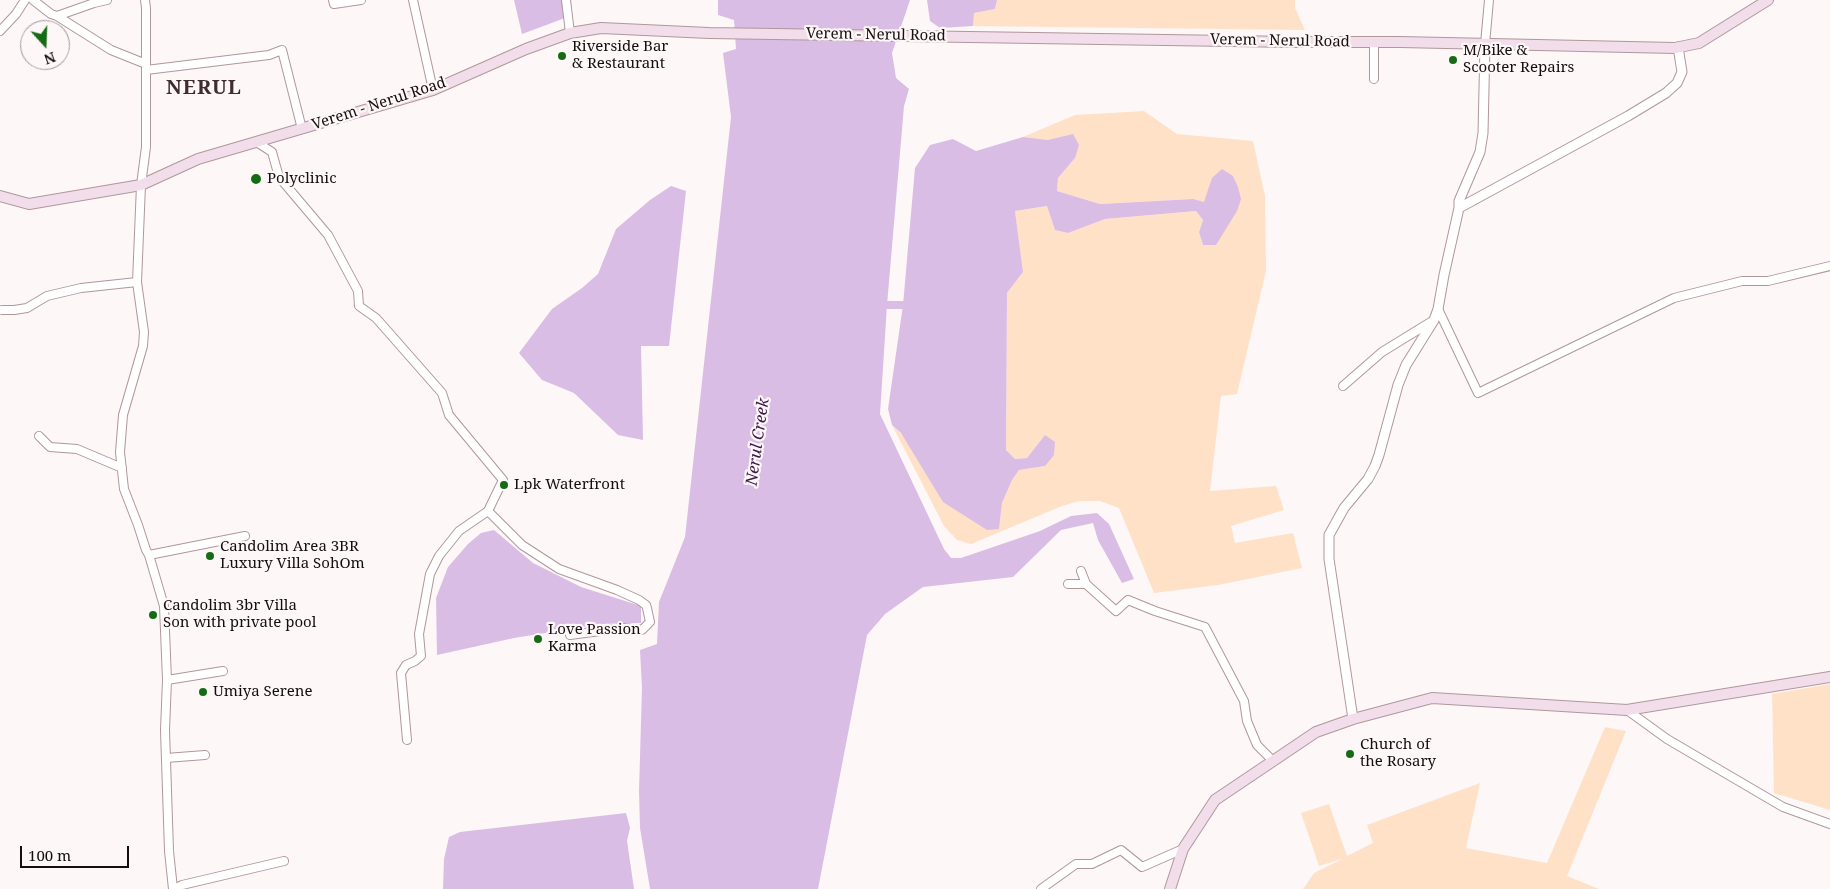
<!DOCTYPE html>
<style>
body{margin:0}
#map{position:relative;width:1830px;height:889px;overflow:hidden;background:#fdf7f8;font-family:"Noto Serif",serif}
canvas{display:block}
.north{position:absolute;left:20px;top:20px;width:50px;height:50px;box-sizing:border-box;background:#fdf7f8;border:1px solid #a0999a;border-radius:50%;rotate:160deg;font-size:14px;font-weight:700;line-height:20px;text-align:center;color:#150d0e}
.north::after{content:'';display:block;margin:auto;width:18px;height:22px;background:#156c15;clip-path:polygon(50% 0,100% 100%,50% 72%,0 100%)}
.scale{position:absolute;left:20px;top:846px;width:109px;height:22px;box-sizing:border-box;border:2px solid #150d0e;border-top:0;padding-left:6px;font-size:15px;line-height:18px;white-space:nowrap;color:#150d0e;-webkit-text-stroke:4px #fdf7f8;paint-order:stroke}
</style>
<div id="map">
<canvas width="1830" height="889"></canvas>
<div class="north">N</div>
<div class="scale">100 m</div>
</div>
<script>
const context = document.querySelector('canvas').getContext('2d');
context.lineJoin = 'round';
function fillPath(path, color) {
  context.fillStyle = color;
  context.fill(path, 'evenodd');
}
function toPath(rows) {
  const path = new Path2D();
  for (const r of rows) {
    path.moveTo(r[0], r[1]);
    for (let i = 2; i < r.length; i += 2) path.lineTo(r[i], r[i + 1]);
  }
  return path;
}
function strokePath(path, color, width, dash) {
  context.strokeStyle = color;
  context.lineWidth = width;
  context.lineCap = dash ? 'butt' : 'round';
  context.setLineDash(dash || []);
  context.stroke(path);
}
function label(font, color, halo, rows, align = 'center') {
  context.font = font + ' "Noto Serif",serif';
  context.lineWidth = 4.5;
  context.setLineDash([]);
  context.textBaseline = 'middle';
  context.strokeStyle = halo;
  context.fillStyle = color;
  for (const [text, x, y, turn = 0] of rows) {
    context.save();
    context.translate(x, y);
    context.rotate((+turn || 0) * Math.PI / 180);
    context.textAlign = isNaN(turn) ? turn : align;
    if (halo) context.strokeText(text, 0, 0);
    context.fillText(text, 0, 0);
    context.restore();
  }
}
const green = toPath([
 [997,0,1295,0,1295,8,1305,30,973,26,974,13,995,9],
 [1144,111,1177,134,1253,141,1265,196,1266,271,1237,394,1221,396,1210,491,1276,486,1284,510,1231,526,1235,543,1293,533,1302,568,1218,585,1154,593,1119,508,1100,501,1079,501,1062,506,971,544,957,540,944,526,892,425,999,529,1002,503,1012,480,1019,470,1045,466,1045,435,1027,458,1015,459,1006,450,1007,293,1023,272,1015,211,1047,206,1055,230,1068,233,1105,219,1196,211,1203,220,1199,232,1203,245,1212,178,1205,203,1192,199,1100,204,1057,191,1058,178,1075,158,1048,140,1023,137,1075,115],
 [1830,684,1830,810,1774,793,1772,694],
 [1605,727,1626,731,1567,876,1599,889,1303,889,1314,873,1342,859,1319,866,1301,813,1329,804,1347,856,1373,843,1367,825,1480,783,1466,848,1547,863]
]);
const water = toPath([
 [514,0,562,0,565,18,522,34],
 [718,0,910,0,892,53,896,78,909,89,904,106,887,305,880,414,944,549,951,558,961,558,1040,531,1071,516,1097,513,1109,524,1134,579,1122,583,1098,540,1093,523,1061,530,1013,577,923,587,885,614,867,635,818,889,650,889,640,828,639,791,642,688,640,650,657,644,659,602,685,537,731,117,723,53,736,49,734,20,718,15],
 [927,0,997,0,995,9,974,13,973,26,940,28,930,21],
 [1073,134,1079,145,1075,158,1058,178,1057,191,1100,204,1193,199,1204,202,1212,178,1222,169,1233,176,1238,187,1241,199,1237,211,1216,245,1203,245,1199,232,1203,220,1196,211,1105,219,1068,233,1055,230,1047,206,1015,211,1023,272,1007,293,1006,450,1015,459,1027,458,1045,435,1055,442,1054,455,1045,466,1019,470,1012,480,1002,503,999,529,987,530,943,502,901,433,892,425,888,409,903,305,915,168,930,145,953,139,976,151,1023,137,1048,140],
 [671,186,686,191,669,346,641,346,643,440,618,435,574,393,542,380,519,353,552,309,582,288,598,274,616,229,650,200],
 [494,530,533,563,581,587,641,606,641,623,601,624,514,638,437,655,436,598,448,567,468,544,481,533],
 [626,813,630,828,627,841,634,889,443,889,444,859,449,837,460,832]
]);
const canal = toPath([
 [887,305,903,305]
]);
const minor = toPath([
 [33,0,51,14,57,16,111,50,146,64,146,147,141,185,137,282,144,332,143,346,123,415,120,452,124,489,138,525,146,550,149,555,164,606,167,680,165,730,169,851,173,889],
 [145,0,146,8,146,64],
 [333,0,334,4,361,0],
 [413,0,433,90],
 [566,0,570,33],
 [57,16,94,3,107,0],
 [0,31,16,14,25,0],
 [1485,44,1489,0],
 [146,70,269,55,282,50,302,129],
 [1374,79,1374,42],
 [258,143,272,152,279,177,328,235,358,291,359,306,376,318,442,393,449,415,503,480,488,511,522,545,559,569,617,590,639,600,646,605,647,608,650,622,642,630,623,628,570,635],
 [1438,309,1478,393,1674,298,1742,281,1768,281,1830,266],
 [2,310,14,310,27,308,47,296,81,288,137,282],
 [1343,386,1382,352,1434,320],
 [39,436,50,447,77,449,122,468],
 [149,555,245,536],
 [1081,571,1086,584],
 [1068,584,1086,584,1116,611,1128,600,1155,611,1205,627,1244,701,1247,721,1257,745,1273,761],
 [167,680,223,671],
 [1627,710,1667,739,1783,807,1830,824],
 [407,740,401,673,406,665,415,661,421,656,419,634,430,574,439,556,459,531,488,511],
 [166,758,205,755],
 [174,889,182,885,284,861],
 [1041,889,1076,864,1092,864,1121,850,1142,867,1183,849]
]);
const tertiary = toPath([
 [1459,208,1459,201,1480,152,1483,133,1485,44],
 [1353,719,1329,559,1329,535,1344,508,1368,479,1375,466,1379,455,1398,385,1406,365,1434,320,1438,309,1444,275,1459,208,1628,116,1666,93,1677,83,1682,72,1678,47]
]);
const secondary = toPath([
 [0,196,29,204,141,185,198,159,433,90,526,49,570,33,601,28,709,33,1295,42,1400,42,1675,48,1699,43,1768,0],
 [1170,889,1183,849,1215,800,1316,732,1353,719,1432,698,1627,710,1830,677]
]);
const markers = [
 [562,56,5,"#156c15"],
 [1453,60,5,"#156c15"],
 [256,179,6,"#156c15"],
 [504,485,5,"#156c15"],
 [210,556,5,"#156c15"],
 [153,615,5,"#156c15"],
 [538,639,5,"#156c15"],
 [203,692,5,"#156c15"],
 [1350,754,5,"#156c15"]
];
const streetNames = [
 ["Verem - Nerul Road",876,35,1],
 ["Verem - Nerul Road",1280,41,1],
 ["Verem - Nerul Road",379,104,-18]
];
const poiNames = [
 ["Riverside Bar",572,47],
 ["& Restaurant",572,64],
 ["M/Bike &",1463,51],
 ["Scooter Repairs",1463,68],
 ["Polyclinic",267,179],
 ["Lpk Waterfront",514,485],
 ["Candolim Area 3BR",220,547],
 ["Luxury Villa SohOm",220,564],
 ["Candolim 3br Villa",163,606],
 ["Son with private pool",163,623],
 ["Love Passion",548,630],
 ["Karma",548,647],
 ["Umiya Serene",213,692],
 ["Church of",1360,745],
 ["the Rosary",1360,762]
];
const waterNames = [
 ["Nerul Creek",758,442,-82]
];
const districtNames = [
 ["NERUL",204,88]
];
fillPath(green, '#ffe1c8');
fillPath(water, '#d9bde5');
strokePath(canal, '#d9bde5', 8);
strokePath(minor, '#b0979a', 10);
strokePath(tertiary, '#b0979a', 11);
strokePath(secondary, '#b0979a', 12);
strokePath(minor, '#fff', 8);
strokePath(tertiary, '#fff', 9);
strokePath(secondary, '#f2ddea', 10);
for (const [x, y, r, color] of markers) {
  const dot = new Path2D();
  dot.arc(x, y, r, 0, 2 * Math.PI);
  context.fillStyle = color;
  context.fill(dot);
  strokePath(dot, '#fdf7f8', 2);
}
label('15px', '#150d0e', '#fdf7f8', streetNames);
label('15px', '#150d0e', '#fdf7f8', poiNames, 'left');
label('italic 16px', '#3b1849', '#fdf7f8', waterNames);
context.letterSpacing = '1px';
label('bold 20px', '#412d30', '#fdf7f8', districtNames);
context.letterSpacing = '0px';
</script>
